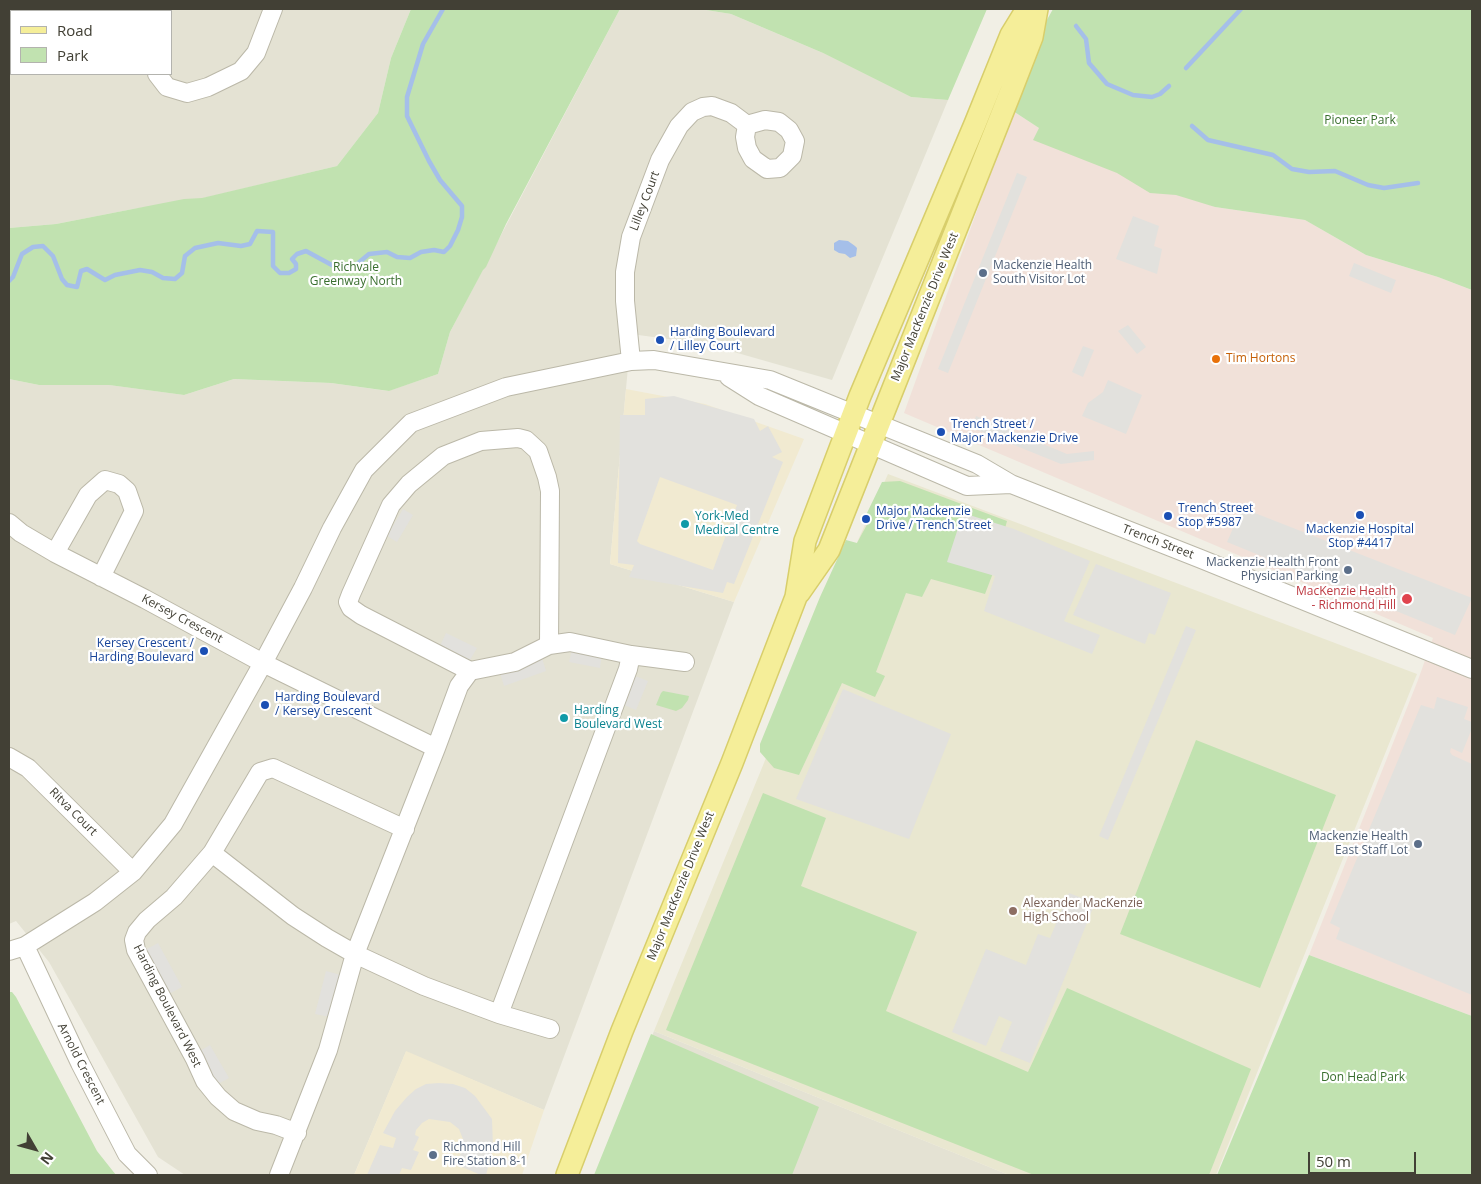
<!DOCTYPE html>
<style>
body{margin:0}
#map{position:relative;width:1481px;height:1184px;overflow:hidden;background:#f1efe5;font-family:"Open Sans",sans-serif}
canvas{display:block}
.frame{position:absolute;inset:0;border:10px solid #424035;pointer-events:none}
.legend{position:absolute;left:10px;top:10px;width:162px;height:65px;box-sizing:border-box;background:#fff;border:1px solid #b3b3ae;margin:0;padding:6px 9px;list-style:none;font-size:15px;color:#424035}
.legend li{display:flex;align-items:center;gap:10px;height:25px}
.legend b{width:25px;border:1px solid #b3b3ae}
.north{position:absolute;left:10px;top:1124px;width:50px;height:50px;-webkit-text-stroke:4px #fff;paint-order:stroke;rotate:128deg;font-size:14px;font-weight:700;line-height:20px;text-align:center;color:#424035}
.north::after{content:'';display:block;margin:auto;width:18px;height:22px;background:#424035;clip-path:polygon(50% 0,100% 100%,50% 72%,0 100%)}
.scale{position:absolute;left:1308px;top:1152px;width:108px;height:22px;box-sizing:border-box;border:2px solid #424035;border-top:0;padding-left:6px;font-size:15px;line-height:18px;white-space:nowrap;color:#424035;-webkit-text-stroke:4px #fff;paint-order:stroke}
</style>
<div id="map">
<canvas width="1481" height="1184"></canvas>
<div class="frame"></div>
<ul class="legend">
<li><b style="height:6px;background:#f5ee99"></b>Road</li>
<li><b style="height:14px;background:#c1e2b0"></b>Park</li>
</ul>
<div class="north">N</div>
<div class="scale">50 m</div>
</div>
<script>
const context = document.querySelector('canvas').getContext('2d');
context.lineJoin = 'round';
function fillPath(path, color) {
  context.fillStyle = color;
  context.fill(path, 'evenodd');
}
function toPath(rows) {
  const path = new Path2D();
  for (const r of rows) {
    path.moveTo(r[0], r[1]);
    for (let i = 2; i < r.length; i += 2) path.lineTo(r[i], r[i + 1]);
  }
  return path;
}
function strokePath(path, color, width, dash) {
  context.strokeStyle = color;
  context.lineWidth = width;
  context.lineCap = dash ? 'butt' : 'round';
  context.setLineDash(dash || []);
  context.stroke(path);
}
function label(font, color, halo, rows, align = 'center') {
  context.font = font + ' "Open Sans",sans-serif';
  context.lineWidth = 4.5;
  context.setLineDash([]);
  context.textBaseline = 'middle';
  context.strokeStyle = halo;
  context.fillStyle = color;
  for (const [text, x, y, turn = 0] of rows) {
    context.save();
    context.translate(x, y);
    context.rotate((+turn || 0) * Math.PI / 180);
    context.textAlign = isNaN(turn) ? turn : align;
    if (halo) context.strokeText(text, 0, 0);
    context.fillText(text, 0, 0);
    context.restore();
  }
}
const residential = toPath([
 [9,9,411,9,391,58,378,113,337,166,200,199,133,209,56,224,9,228],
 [11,11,171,11,171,74,11,74],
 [620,9,700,9,731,14,823,53,911,97,948,100,832,380,706,344,631,334,610,564,734,602,544,1110,406,1052,354,1175,185,1175,158,1157,49,962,16,921,9,924,9,379,39,385,109,385,184,395,234,379,331,383,388,391,438,374,450,332],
 [654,1031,1009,1175,599,1175]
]);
const commercial = toPath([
 [626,389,705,404,804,439,734,602,610,564],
 [406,1051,544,1110,522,1175,354,1175]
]);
const education = toPath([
 [888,474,1417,674,1216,1175,1009,1175,654,1031,830,602]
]);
const medical = toPath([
 [1013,111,1059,141,1215,207,1305,220,1366,255,1438,277,1472,290,1472,1016,1309,955,1418,680,1433,638,904,413]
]);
const green = toPath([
 [411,9,620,9,506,224,486,267,483,270,450,332,438,374,389,391,331,383,234,379,184,395,109,385,39,385,9,379,9,228,56,224,184,199,202,198,337,166,378,113,391,58],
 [700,9,987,9,948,100,911,97,823,53,731,14],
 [1053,9,1472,9,1472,290,1438,277,1366,255,1305,220,1215,207,1176,195,1150,193,1117,173,1033,140,1039,128,1013,111,1029,52],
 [900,481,1007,521,993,573,985,594,931,579,922,597,906,593,876,672,885,676,875,697,842,683,799,775,774,768,760,752,760,744,820,597,846,540,857,543,870,519,865,517,882,482],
 [663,691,689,696,688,700,682,708,676,711,656,705,661,693],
 [1196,740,1336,795,1260,988,1120,934],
 [763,793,826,818,801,886,917,932,886,1011,1028,1072,1067,988,1251,1069,1209,1175,1034,1175,666,1030],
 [1309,955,1472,1016,1472,1175,1217,1175],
 [9,992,12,992,16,997,97,1151,116,1175,9,1175],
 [651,1034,819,1107,792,1175,594,1175]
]);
const parking = toPath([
 [1017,173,1027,177,948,373,938,369],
 [1133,216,1159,226,1154,246,1162,249,1157,274,1116,259],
 [1354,263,1396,280,1391,293,1349,276],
 [1128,325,1146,347,1137,354,1118,331],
 [1083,346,1094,350,1083,377,1072,372],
 [1108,380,1142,395,1126,434,1082,416,1088,403,1103,392],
 [674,396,754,419,760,431,768,426,782,452,772,457,783,462,734,584,727,582,723,593,629,577,634,565,618,563,620,415,645,415,645,399],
 [660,477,737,505,713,570,640,544,637,541],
 [976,416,1067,454,1094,451,1094,460,1061,464,972,428],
 [1242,508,1472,598,1455,635,1227,542],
 [403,509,413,515,397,542,387,536],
 [963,513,1014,529,1090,561,1064,621,1100,635,1092,654,984,611,995,576,947,562],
 [1096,564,1171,593,1155,635,1149,633,1145,644,1073,615],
 [1186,626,1196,630,1108,840,1099,836],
 [446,633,477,648,470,660,440,646],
 [572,649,602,654,600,668,569,662],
 [542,658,546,671,504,686,500,673],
 [635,676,648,681,636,710,624,705],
 [843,689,951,734,909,839,796,799],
 [1437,697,1468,707,1464,719,1472,722,1472,728,1462,753,1451,748,1450,752,1452,755,1472,764,1472,995,1336,939,1340,928,1330,923,1421,705,1434,709],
 [1069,893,1095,903,1030,1063,1000,1051,1012,1022,999,1016,986,1046,952,1032,986,949,1026,965,1038,934,1050,938],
 [158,943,182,987,169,994,145,950],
 [326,971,341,975,330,1017,315,1014],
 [210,1045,229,1078,218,1084,198,1052],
 [439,1083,453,1084,465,1088,475,1096,492,1119,493,1148,486,1175,481,1175,457,1165,461,1152,463,1139,459,1129,450,1122,429,1119,422,1123,416,1130,415,1135,419,1137,413,1150,419,1152,411,1170,402,1168,399,1175,367,1175,380,1145,393,1148,396,1138,383,1133,395,1111,407,1097,416,1089,426,1084]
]);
const water = toPath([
 [839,240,848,241,855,246,857,248,856,256,850,258,845,254,839,253,834,250,834,243]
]);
const stream = toPath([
 [1076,26,1086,39,1089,63,1107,84,1133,95,1152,97,1160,94,1169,86],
 [1186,68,1241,9],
 [1192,126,1208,140,1273,155,1292,169,1309,172,1335,171,1368,185,1384,188,1418,183],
 [9,281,13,277,22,254,33,247,43,246,53,256,62,279,67,285,77,287,81,271,87,269,105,280,115,275,140,270,152,272,163,278,175,279,182,273,185,256,195,248,218,243,241,246,250,244,257,231,273,232,273,266,280,273,289,273,296,269,296,264,292,259,297,254,306,251,341,270,351,269,369,254,387,252,397,257,410,258,421,252,434,250,444,252,450,246,458,230,462,217,462,206,440,180,429,161,407,116,407,97,423,44,443,9]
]);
const minor = toPath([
 [104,9,106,11],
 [157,74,167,87,187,93,208,87,241,71,256,53,273,9],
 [631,361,625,301,625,272,631,237,660,160,679,126,692,112,703,107,712,106,731,113,747,125,745,137,747,148,753,159,767,169,780,168,792,156,795,141,789,130,779,122,765,120,747,125],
 [729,377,759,396,967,486,1011,484],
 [9,523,21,533,55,553,145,599,263,663,436,748],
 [55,553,88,495,105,480,119,484,127,491,134,511,101,577],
 [549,645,550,491,547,477,538,451,526,440,518,438,481,441,443,456,409,484,391,505,351,594,348,602,351,608,361,615,470,671,515,662,549,645,570,642,631,655,685,662],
 [9,757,28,768,133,872],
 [212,853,293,916,327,938,355,954,424,986,499,1014,550,1029],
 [25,946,80,1063,127,1154,148,1175],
 [9,951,25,946,95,902,133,872,173,824,263,663,303,588,332,528,364,470,411,423,506,387,631,361,654,360,770,380,977,464,1011,484,1201,559,1472,669],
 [499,1014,628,669,631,655],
 [297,1133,276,1125,257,1121,234,1111,218,1097,205,1081,195,1059,136,950,134,940,137,932,147,920,174,897,212,853,260,772,273,768,405,829],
 [279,1175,328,1050,355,954,436,748,459,686,470,671]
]);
const major = toPath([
 [799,593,829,550,1011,91,1032,37,1037,9],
 [567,1175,622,1031,732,763,796,597,805,541,860,396,975,124,1011,35,1027,9]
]);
const markers = [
 [983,273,5,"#5c6f8a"],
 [660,340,5,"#1a4fb4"],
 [1216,359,5,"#e8710a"],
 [941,432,5,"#1a4fb4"],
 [1360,515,5,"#1a4fb4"],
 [1168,516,5,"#1a4fb4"],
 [866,519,5,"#1a4fb4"],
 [685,524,5,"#0f9aa8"],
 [1348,570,5,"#5c6f8a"],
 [1407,599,6,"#e0444e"],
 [204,651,5,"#1a4fb4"],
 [265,705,5,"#1a4fb4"],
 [564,718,5,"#0f9aa8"],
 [1418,844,5,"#5c6f8a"],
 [1013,911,5,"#8d6e63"],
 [433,1155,5,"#5c6f8a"]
];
const parkNames = [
 ["Pioneer Park",1360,121],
 ["Richvale",356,268],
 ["Greenway North",356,282],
 ["Don Head Park",1363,1078]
];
const streetNames = [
 ["Lilley Court",645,201,-69],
 ["Major MacKenzie Drive West",925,307,-68],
 ["Trench Street",1158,542,21],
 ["Kersey Crescent",182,619,28],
 ["Ritva Court",73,812,45],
 ["Major MacKenzie Drive West",681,886,-68],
 ["Harding Boulevard West",167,1006,63],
 ["Arnold Crescent",81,1064,63]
];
const serviceNames = [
 ["Mackenzie Health",993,266],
 ["South Visitor Lot",993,280],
 ["Mackenzie Health Front",1338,563,"right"],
 ["Physician Parking",1338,577,"right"],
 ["Mackenzie Health",1408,837,"right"],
 ["East Staff Lot",1408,851,"right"],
 ["Richmond Hill",443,1148],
 ["Fire Station 8-1",443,1162]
];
const transitNames = [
 ["Harding Boulevard",670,333],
 ["/ Lilley Court",670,347],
 ["Trench Street /",951,425],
 ["Major Mackenzie Drive",951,439],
 ["Trench Street",1178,509],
 ["Stop #5987",1178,523],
 ["Major Mackenzie",876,512],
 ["Drive / Trench Street",876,526],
 ["Mackenzie Hospital",1360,530,"center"],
 ["Stop #4417",1360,544,"center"],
 ["Kersey Crescent /",194,644,"right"],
 ["Harding Boulevard",194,658,"right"],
 ["Harding Boulevard",275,698],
 ["/ Kersey Crescent",275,712]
];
const foodNames = [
 ["Tim Hortons",1226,359]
];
const cultureNames = [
 ["York-Med",695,517],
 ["Medical Centre",695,531],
 ["Harding",574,711],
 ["Boulevard West",574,725]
];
const healthNames = [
 ["MacKenzie Health",1396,592],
 ["- Richmond Hill",1396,606]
];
const educationNames = [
 ["Alexander MacKenzie",1023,904],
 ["High School",1023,918]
];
fillPath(residential, '#e4e2d3');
fillPath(commercial, '#f1ead1');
fillPath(education, '#e9e7d0');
fillPath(medical, '#f1e1d9');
fillPath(green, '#c1e2b0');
fillPath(parking, '#e2e1dd');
fillPath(water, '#a5bfe9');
strokePath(stream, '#a5bfe9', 4.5);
strokePath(minor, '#bbb8a8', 20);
strokePath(major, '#d8ce6b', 24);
strokePath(minor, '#fff', 18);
strokePath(major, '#f5ee99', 21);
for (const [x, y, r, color] of markers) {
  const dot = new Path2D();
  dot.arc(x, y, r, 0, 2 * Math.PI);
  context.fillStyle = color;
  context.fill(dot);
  strokePath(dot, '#fff', 2);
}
label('12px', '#396e2e', '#fff', parkNames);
label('12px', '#424035', '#fff', streetNames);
label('12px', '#4e5e75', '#fff', serviceNames, 'left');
label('12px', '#164399', '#fff', transitNames, 'left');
label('12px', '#c56008', '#fff', foodNames, 'left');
label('12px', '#0d838f', '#fff', cultureNames, 'left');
label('12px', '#be3a42', '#fff', healthNames, 'right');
label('12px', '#785e54', '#fff', educationNames, 'left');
</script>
